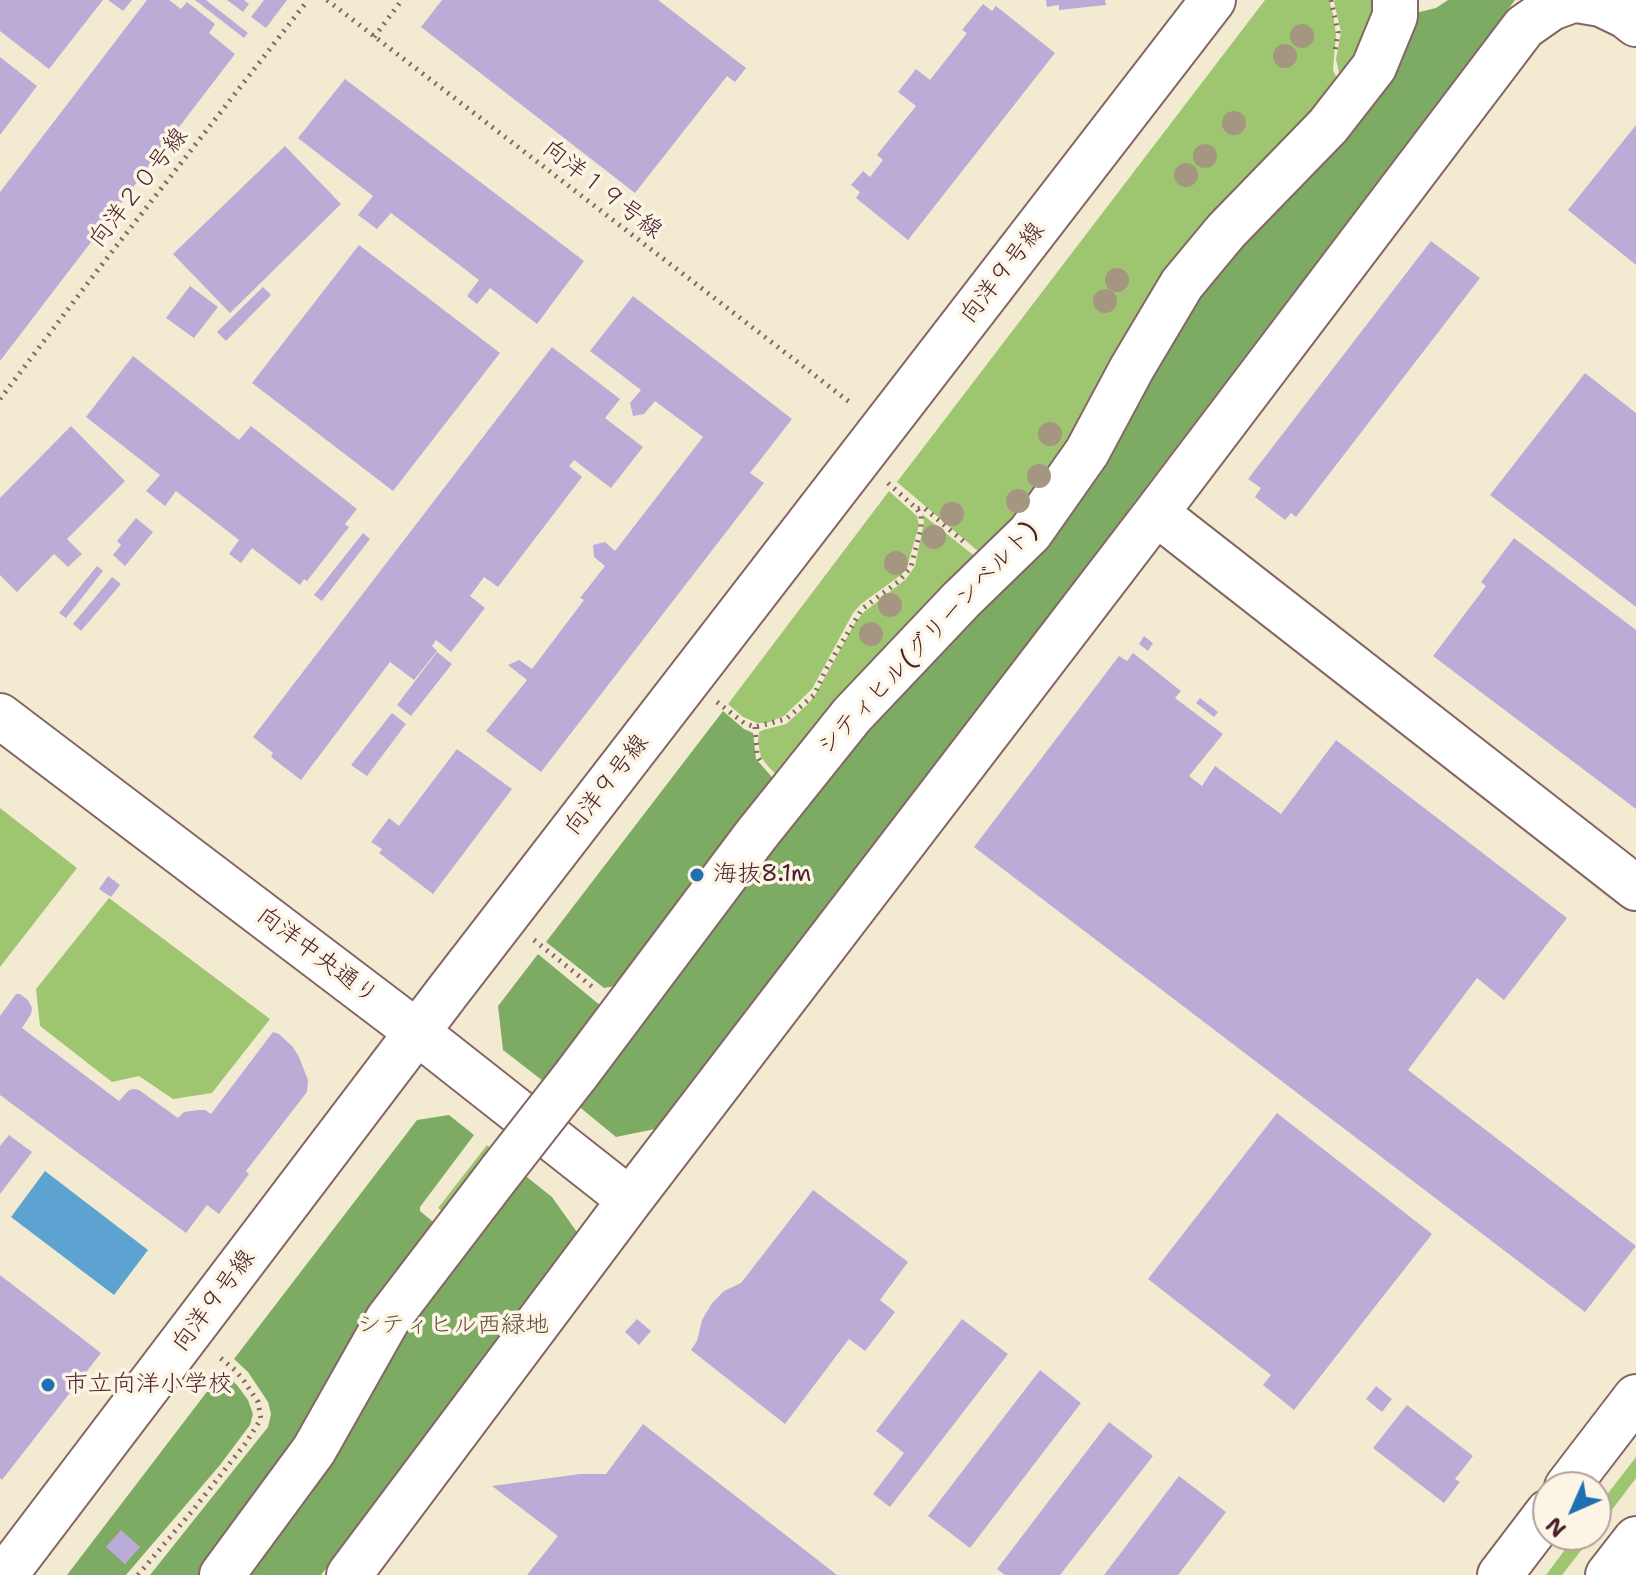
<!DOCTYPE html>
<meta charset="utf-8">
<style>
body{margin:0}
#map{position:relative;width:1636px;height:1575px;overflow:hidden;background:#f3ebd1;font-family:"Shantell Sans",sans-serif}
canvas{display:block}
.north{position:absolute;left:1532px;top:1471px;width:80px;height:80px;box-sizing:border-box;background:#fcf5e5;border:2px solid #b59f9b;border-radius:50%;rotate:225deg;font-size:22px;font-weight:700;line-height:32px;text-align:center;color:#4a1f2b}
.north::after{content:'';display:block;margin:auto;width:28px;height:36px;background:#1f6fb2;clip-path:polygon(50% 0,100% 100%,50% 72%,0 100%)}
</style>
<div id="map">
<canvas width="1636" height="1575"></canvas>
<div class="north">N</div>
</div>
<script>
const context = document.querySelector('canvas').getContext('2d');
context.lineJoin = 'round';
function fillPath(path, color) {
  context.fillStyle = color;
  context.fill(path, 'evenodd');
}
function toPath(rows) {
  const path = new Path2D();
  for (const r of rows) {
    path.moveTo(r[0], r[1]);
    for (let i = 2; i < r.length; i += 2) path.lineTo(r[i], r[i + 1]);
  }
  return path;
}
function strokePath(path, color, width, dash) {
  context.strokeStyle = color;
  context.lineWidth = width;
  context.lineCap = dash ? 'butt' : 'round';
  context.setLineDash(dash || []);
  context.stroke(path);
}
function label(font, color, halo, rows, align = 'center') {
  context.font = font + ' "Shantell Sans","Klee One",sans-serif';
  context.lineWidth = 7;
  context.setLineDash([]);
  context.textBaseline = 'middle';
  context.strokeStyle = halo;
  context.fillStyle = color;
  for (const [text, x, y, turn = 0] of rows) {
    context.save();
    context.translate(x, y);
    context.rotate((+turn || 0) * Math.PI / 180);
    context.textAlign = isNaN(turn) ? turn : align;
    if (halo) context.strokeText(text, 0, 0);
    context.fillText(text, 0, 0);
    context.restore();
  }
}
const green = toPath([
 [1265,0,1329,0,1333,14,1336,34,1333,70,1341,88,1086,429,986,558,897,482],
 [1335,0,1381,0,1369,53,1340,77,1336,59,1341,32,1334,2],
 [889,491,917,516,919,525,907,567,901,575,861,604,853,613,812,689,784,716,767,723,757,723,743,717,728,704],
 [922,514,982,562,782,781,767,765,761,757,758,742,759,732,763,730,786,724,808,704,815,695,855,623,864,612,906,579,915,566,924,522],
 [0,808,77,868,0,967],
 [109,898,270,1019,212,1093,173,1099,139,1076,112,1082,40,1026,36,989],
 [487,1145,501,1156,452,1219,438,1208],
 [1636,1457,1636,1478,1596,1531,1596,1509],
 [1576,1535,1593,1535,1562,1575,1546,1575]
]);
const forest = toPath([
 [1448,0,1515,0,660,1128,616,1137,571,1100,1156,347,1411,14,1436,8],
 [723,711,744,729,753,733,756,759,779,785,627,984,604,988,546,942],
 [538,954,601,1006,552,1088,503,1050,498,1006],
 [449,1115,474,1135,420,1207,420,1211,444,1231,210,1575,150,1575,268,1427,271,1414,268,1402,248,1372,234,1359,417,1120],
 [518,1170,552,1197,579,1235,321,1575,236,1575,405,1317],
 [222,1372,237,1385,248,1400,253,1414,250,1425,220,1465,126,1575,67,1575]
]);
const water = toPath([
 [45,1171,148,1250,114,1295,11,1217]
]);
const building = toPath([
 [0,0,103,0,49,69,0,31],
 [108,0,132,0,123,11],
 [147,0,169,0,181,9,187,2,215,24,209,33,235,54,0,361,0,192],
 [195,0,206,0,248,33,244,38],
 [227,0,244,0,249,4,243,12],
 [264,0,287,0,266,28,251,17],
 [442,0,658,0,746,68,735,82,727,76,635,193,421,27],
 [1046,0,1105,0,1106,5,1059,10,1059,5,1047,7],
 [983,4,992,11,996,6,1055,53,908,240,856,198,860,192,851,185,863,171,870,177,883,160,877,155,916,106,898,92,916,69,930,80,967,33,962,30],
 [0,57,37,86,0,135],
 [345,79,584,261,537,324,490,288,477,304,467,296,479,280,391,213,377,229,358,215,373,196,298,138],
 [1636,125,1636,265,1568,210],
 [285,146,341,204,230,313,173,254],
 [1431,241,1480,278,1296,517,1291,513,1285,520,1255,497,1261,488,1248,479],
 [359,245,500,353,393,491,252,383],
 [190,286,218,307,194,338,166,318],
 [263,287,271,295,226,341,217,332],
 [633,296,792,419,750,473,764,483,541,772,486,731,527,680,508,665,519,660,532,669,584,600,580,598,605,566,594,557,593,545,605,542,615,551,703,437,655,401,644,414,633,416,630,403,641,390,590,351],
 [552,347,620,399,605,418,643,447,611,488,574,460,569,466,582,477,498,587,484,577,470,596,485,608,451,652,436,640,432,646,437,651,414,680,390,662,301,780,271,757,273,753,253,737],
 [133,356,239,440,251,426,357,509,345,524,349,527,307,581,304,579,300,585,252,548,241,563,229,554,239,540,176,491,165,506,146,491,160,475,86,417],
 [1585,373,1636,413,1636,607,1490,495],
 [71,426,125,481,67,539,82,554,68,567,54,554,17,592,0,575,0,498],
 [136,518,153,532,125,566,113,555,121,545,117,541],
 [363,533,370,539,322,601,314,595],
 [1514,538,1636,630,1636,809,1433,656,1486,586,1481,582],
 [97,566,103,571,66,618,59,613],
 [112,577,121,584,81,631,73,624],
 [1144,636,1153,643,1148,651,1139,644],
 [437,652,452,664,411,716,397,705],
 [1133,653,1181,691,1175,698,1223,734,1189,776,1202,786,1215,766,1281,814,1336,740,1567,918,1504,1000,1477,978,1408,1070,1636,1246,1585,1312,974,847,1119,656,1127,661],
 [1200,698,1218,712,1214,717,1196,703],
 [392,713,406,724,367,776,351,765],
 [457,749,512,789,433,894,379,853,382,849,371,842,389,818,399,826],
 [108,876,120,885,111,897,99,889],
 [16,994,20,994,28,1000,32,1008,31,1014,22,1028,119,1101,129,1090,134,1089,139,1090,178,1118,184,1112,198,1110,205,1110,211,1114,273,1032,279,1034,293,1047,299,1057,308,1080,307,1092,246,1171,249,1174,219,1214,207,1205,186,1233,0,1095,0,1016],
 [1277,1113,1432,1234,1294,1410,1263,1385,1271,1375,1148,1279],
 [9,1135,32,1152,0,1194,0,1146],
 [813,1190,908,1262,880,1300,895,1312,865,1351,849,1339,785,1424,691,1350,697,1341,702,1320,712,1303,724,1291,741,1283],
 [0,1275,101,1353,2,1480,0,1478],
 [637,1319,651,1331,639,1345,625,1332],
 [962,1319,1008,1354,890,1507,873,1494,904,1453,876,1431],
 [1040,1370,1081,1403,970,1548,928,1516],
 [1376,1386,1392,1399,1382,1412,1366,1399],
 [1407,1405,1473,1456,1455,1479,1460,1482,1444,1503,1373,1448],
 [1109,1422,1153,1456,1060,1575,1005,1575,997,1569],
 [643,1424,837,1575,527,1575,558,1536,492,1486,580,1474,606,1474],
 [1179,1476,1226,1512,1178,1575,1104,1575],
 [121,1530,140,1547,125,1564,106,1547]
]);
const path = toPath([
 [327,0,852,404],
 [1331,0,1338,32,1335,51],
 [374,37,402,0],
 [0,399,97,271,308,0],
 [888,483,917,509,923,507,964,542],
 [717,702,744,723,755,727,786,719,814,695,826,669,862,609,899,581,911,567,921,528,921,515,917,509],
 [755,727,757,755,762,764],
 [534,940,595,989],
 [138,1575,193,1510,245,1444,261,1419,258,1402,244,1381,235,1370,218,1356,217,1358]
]);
const minor = toPath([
 [1577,0,1601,4,1626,16,1636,24],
 [1156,513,1636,888],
 [0,716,418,1033,630,1200],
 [576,1075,756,835,852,715,961,600,1030,533,1087,452,1132,368,1182,284,1226,231,1328,126,1374,67,1395,16,1395,0],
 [1567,1487,1636,1397],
 [5,1575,449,990,1213,0],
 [222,1575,314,1450,388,1319,501,1171],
 [349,1575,630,1200,1156,513,1524,27,1551,8,1573,0],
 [1500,1575,1548,1512],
 [1608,1575,1636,1539]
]);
const minorBridge = toPath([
 [501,1171,576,1075]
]);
const trees = [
 [1302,36],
 [1285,56],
 [1234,123],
 [1205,156],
 [1186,175],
 [1117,280],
 [1105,301],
 [1050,434],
 [1039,476],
 [1018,501],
 [952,514],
 [934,537],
 [896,563],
 [890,605],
 [871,634]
];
const markers = [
 [697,875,8,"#1f6fb2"],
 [48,1385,8,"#1f6fb2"]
];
const streetNames = [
 ["向洋２０号線",139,188,-52],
 ["向洋１９号線",602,190,38],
 ["向洋９号線",1003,273,-52],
 ["シティヒル(グリーンベルト)",928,639,-47],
 ["向洋９号線",607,785,-52],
 ["向洋中央通り",317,956,37],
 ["向洋９号線",214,1301,-53]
];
const poiNames = [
 ["海抜8.1m",713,875],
 ["市立向洋小学校",64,1385]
];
const parkNames = [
 ["シティヒル西緑地",453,1326]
];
fillPath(green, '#9ec671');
fillPath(forest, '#7eab63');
fillPath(water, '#5ca3d2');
fillPath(building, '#bbacd7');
strokePath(minor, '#856665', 48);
strokePath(path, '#856665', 5, [2, 6]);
strokePath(minor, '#fff', 44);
strokePath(minorBridge, '#856665', 48, []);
strokePath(minorBridge, '#fff', 44);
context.fillStyle = '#a49681';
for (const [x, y] of trees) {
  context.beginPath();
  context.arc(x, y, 12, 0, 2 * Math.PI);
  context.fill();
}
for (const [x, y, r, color] of markers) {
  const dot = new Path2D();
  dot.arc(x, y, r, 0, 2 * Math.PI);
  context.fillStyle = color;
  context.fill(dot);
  strokePath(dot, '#fcf5e5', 3);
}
label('24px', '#4a1f2b', '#fcf5e5', streetNames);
label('24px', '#4a1f2b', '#fcf5e5', poiNames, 'left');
label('24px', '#635140', '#fcf5e5', parkNames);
</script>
